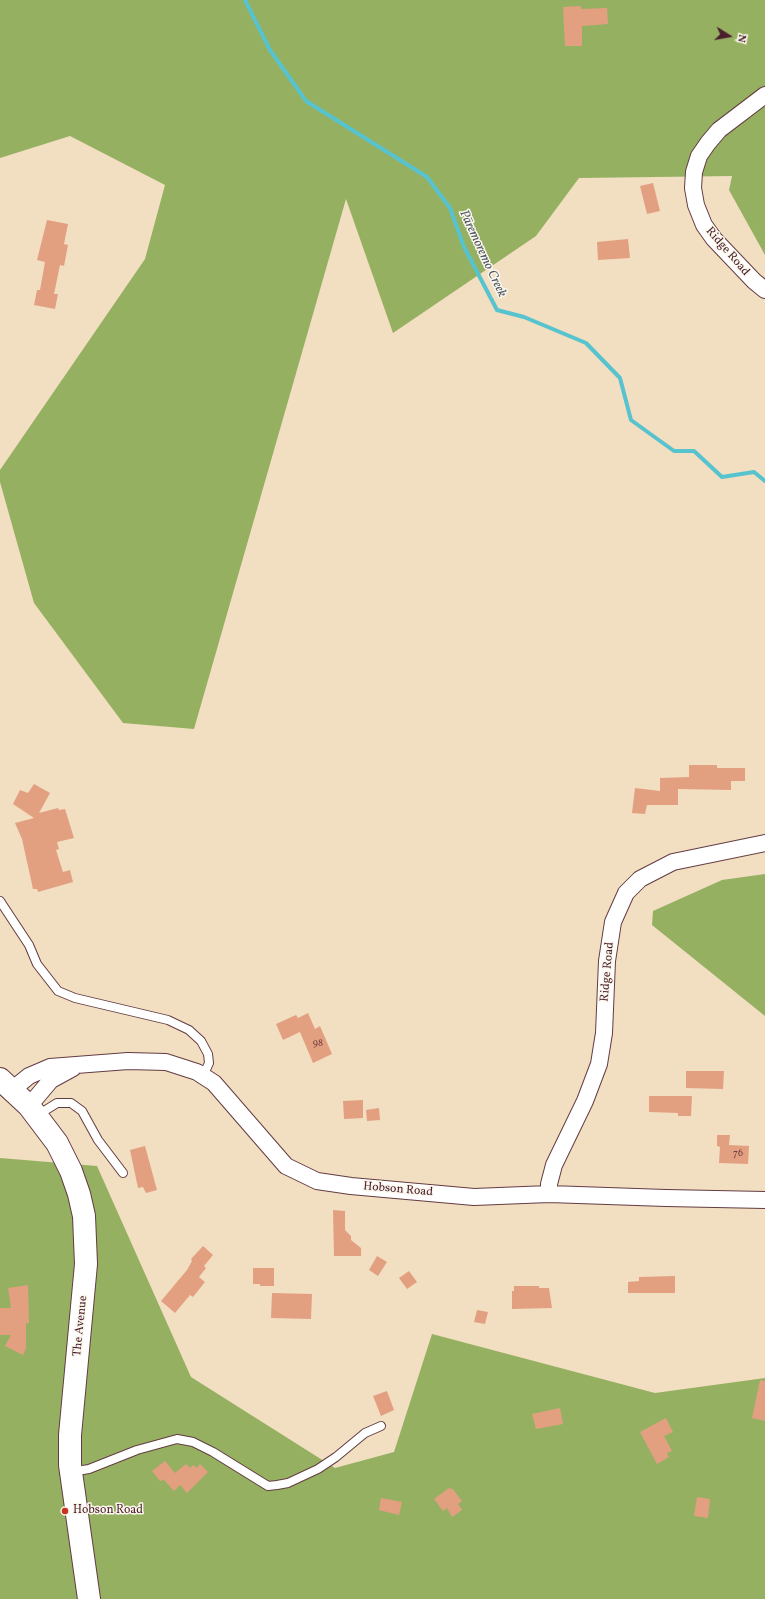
<!DOCTYPE html>
<meta charset="utf-8">
<style>
body{margin:0}
#map{position:relative;width:765px;height:1599px;overflow:hidden;background:#f2dec1;font-family:Vollkorn,serif}
canvas{display:block}
.north{position:absolute;left:709px;top:16px;width:40px;height:40px;-webkit-text-stroke:3px #fbf7ec;paint-order:stroke;rotate:101deg;font-size:11px;font-weight:700;line-height:16px;text-align:center;color:#4a1f2b}
.north::after{content:'';display:block;margin:auto;width:14px;height:18px;background:#4a1f2b;clip-path:polygon(50% 0,100% 100%,50% 72%,0 100%)}
</style>
<div id="map">
<canvas width="765" height="1599"></canvas>
<div class="north">N</div>
</div>
<script>
const context = document.querySelector('canvas').getContext('2d');
context.lineJoin = 'round';
function fillPath(path, color) {
  context.fillStyle = color;
  context.fill(path, 'evenodd');
}
function toPath(rows) {
  const path = new Path2D();
  for (const r of rows) {
    path.moveTo(r[0], r[1]);
    for (let i = 2; i < r.length; i += 2) path.lineTo(r[i], r[i + 1]);
  }
  return path;
}
function strokePath(path, color, width, dash) {
  context.strokeStyle = color;
  context.lineWidth = width;
  context.lineCap = dash ? 'butt' : 'round';
  context.setLineDash(dash || []);
  context.stroke(path);
}
function label(font, color, halo, rows, align = 'center') {
  context.font = font + ' Vollkorn,serif';
  context.lineWidth = 3;
  context.setLineDash([]);
  context.textBaseline = 'middle';
  context.strokeStyle = halo;
  context.fillStyle = color;
  for (const [text, x, y, turn = 0] of rows) {
    context.save();
    context.translate(x, y);
    context.rotate((+turn || 0) * Math.PI / 180);
    context.textAlign = isNaN(turn) ? turn : align;
    if (halo) context.strokeText(text, 0, 0);
    context.fillText(text, 0, 0);
    context.restore();
  }
}
const forest = toPath([
 [0,0,765,0,765,255,729,190,732,176,579,178,536,236,393,333,346,199,194,729,123,723,34,603,0,482,0,470,145,259,165,185,70,136,0,158],
 [765,874,765,1016,652,925,653,911,722,880],
 [0,1158,97,1166,191,1377,335,1468,394,1452,432,1334,655,1393,765,1378,765,1599,0,1599]
]);
const stream = toPath([
 [245,0,270,50,306,101,427,177,450,208,464,247,497,310,524,317,586,343,620,378,631,420,674,451,694,451,722,477,754,472,765,481]
]);
const building = toPath([
 [581,6,581,9,607,8,608,24,582,26,582,46,565,46,563,7],
 [653,183,660,211,647,214,640,186],
 [47,220,68,224,64,244,68,245,64,266,60,265,54,294,58,294,55,309,34,305,37,290,40,290,45,262,37,260],
 [628,239,630,258,598,260,597,242],
 [689,765,717,765,717,768,745,768,745,781,731,781,731,790,678,789,678,805,647,805,645,814,632,813,635,788,660,791,660,778,689,777],
 [34,784,50,793,39,813,58,808,59,810,65,809,74,838,57,842,59,849,56,850,63,872,70,870,73,882,38,892,37,889,33,889,22,839,15,823,34,818,13,804,20,790,28,793],
 [308,1013,315,1029,320,1026,332,1054,313,1063,300,1032,283,1040,276,1024,296,1015,298,1018],
 [686,1071,724,1071,723,1089,686,1088],
 [649,1096,692,1096,691,1116,678,1116,678,1113,649,1112],
 [363,1100,363,1118,344,1119,343,1101],
 [379,1108,380,1120,367,1121,366,1110],
 [717,1135,730,1135,729,1145,749,1146,748,1164,719,1163,720,1147,717,1146],
 [145,1146,157,1190,146,1193,143,1187,138,1188,130,1150],
 [333,1210,345,1211,345,1230,351,1236,351,1240,361,1248,361,1256,334,1256],
 [203,1246,213,1255,204,1266,206,1268,199,1277,205,1282,193,1297,190,1295,175,1313,161,1301,187,1270,192,1261,191,1259],
 [377,1256,387,1262,378,1276,369,1270],
 [253,1268,274,1268,274,1286,260,1286,260,1284,253,1284],
 [409,1271,417,1282,407,1289,399,1278],
 [675,1276,675,1293,628,1293,628,1282,639,1281,639,1277],
 [28,1285,29,1323,26,1323,26,1348,23,1355,5,1346,11,1335,0,1335,0,1308,11,1308,8,1288],
 [514,1286,539,1286,539,1288,549,1288,552,1308,512,1309,512,1291,514,1291],
 [272,1293,312,1294,311,1319,271,1318],
 [477,1310,488,1312,485,1324,474,1322],
 [760,1380,765,1381,765,1421,752,1418],
 [387,1391,394,1410,381,1416,373,1396],
 [560,1408,563,1424,536,1429,532,1414],
 [666,1418,673,1432,664,1436,672,1451,667,1453,669,1457,657,1464,640,1432],
 [165,1461,175,1473,186,1464,190,1468,193,1465,197,1468,200,1464,208,1472,187,1493,180,1485,174,1491,164,1480,160,1481,152,1471],
 [449,1488,451,1489,452,1488,462,1501,458,1504,462,1510,452,1517,447,1508,443,1511,434,1499],
 [697,1497,710,1499,708,1518,694,1516],
 [381,1498,402,1502,399,1515,379,1510]
]);
const lane = toPath([
 [0,901,29,945,37,964,58,991,75,998,168,1020,189,1030,201,1041,208,1054,209,1063,203,1076],
 [38,1115,57,1103,71,1103,82,1111,98,1140,123,1173],
 [71,1472,89,1469,137,1450,177,1439,193,1442,213,1452,268,1486,277,1485,288,1483,318,1469,336,1457,365,1433,381,1426]
]);
const street = toPath([
 [765,95,719,130,708,143,699,156,694,172,693,188,696,205,704,225,714,239,754,281,765,290],
 [13,1089,29,1076,50,1067,128,1061,166,1062,197,1072,214,1083,286,1166,317,1181,351,1186,474,1197,549,1194,666,1198,765,1200],
 [29,1106,51,1080,73,1068],
 [549,1194,549,1184,554,1165,585,1101,599,1064,604,1033,607,961,613,922,626,893,640,879,673,862,765,843]
]);
const secondary = toPath([
 [0,1079,29,1106,57,1143,71,1171,79,1194,84,1216,86,1264,70,1435,70,1465,89,1599]
]);
const markers = [
 [65,1511,4,"#c8321e"]
];
const numberNames = [
 ["98",318,1044],
 ["76",738,1154]
];
const streetNames = [
 ["Ridge Road",727,252,49],
 ["Ridge Road",608,972,-85],
 ["Hobson Road",398,1190,5],
 ["The Avenue",81,1326,-84]
];
const poiNames = [
 ["Hobson Road",73,1511]
];
const waterNames = [
 ["Pāremoremo Creek",482,254,65]
];
fillPath(forest, '#96b062');
strokePath(stream, '#56c3ce', 4);
fillPath(building, '#e3a081');
strokePath(lane, '#633c42', 10);
strokePath(street, '#633c42', 18);
strokePath(secondary, '#633c42', 24);
strokePath(lane, '#fff', 8);
strokePath(street, '#fff', 16);
strokePath(secondary, '#fff', 22);
for (const [x, y, r, color] of markers) {
  const dot = new Path2D();
  dot.arc(x, y, r, 0, 2 * Math.PI);
  context.fillStyle = color;
  context.fill(dot);
  strokePath(dot, '#fbf7ec', 1.5);
}
label('10px', '#703f40', null, numberNames);
label('12px', '#4a1f2b', '#fbf7ec', streetNames);
label('12px', '#4a1f2b', '#fbf7ec', poiNames, 'left');
label('italic 13px', '#4e5864', '#fbf7ec', waterNames);
</script>
